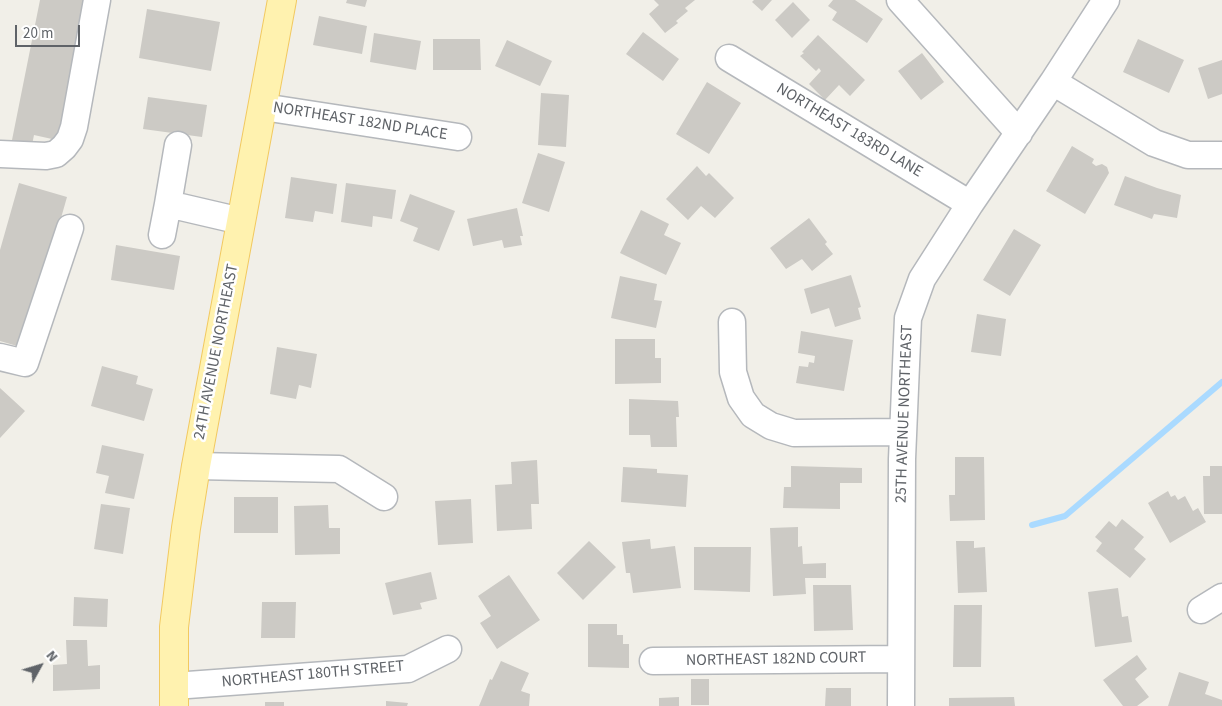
<!DOCTYPE html>
<style>
body{margin:0}
#map{position:relative;width:1222px;height:706px;overflow:hidden;background:#f1efe8;font-family:"Source Sans 3",sans-serif}
canvas{display:block}
.north{position:absolute;left:15px;top:641px;width:50px;height:50px;-webkit-text-stroke:4px #fff;paint-order:stroke;rotate:51deg;font-size:14px;font-weight:700;line-height:20px;text-align:center;color:#5f6368}
.north::after{content:'';display:block;margin:auto;width:18px;height:22px;background:#5f6368;clip-path:polygon(50% 0,100% 100%,50% 72%,0 100%)}
.scale{position:absolute;left:15px;top:25px;width:65px;height:22px;box-sizing:border-box;border:2px solid #5f6368;border-top:0;padding-left:6px;font-size:15px;line-height:18px;white-space:nowrap;color:#5f6368;-webkit-text-stroke:4px #fff;paint-order:stroke}
</style>
<div id="map">
<canvas width="1222" height="706"></canvas>
<div class="north">N</div>
<div class="scale">20 m</div>
</div>
<script>
const context = document.querySelector('canvas').getContext('2d');
context.lineJoin = 'round';
function toPath(rows) {
  const path = new Path2D();
  for (const r of rows) {
    path.moveTo(r[0], r[1]);
    for (let i = 2; i < r.length; i += 2) path.lineTo(r[i], r[i + 1]);
  }
  return path;
}
function strokePath(path, color, width, dash) {
  context.strokeStyle = color;
  context.lineWidth = width;
  context.lineCap = dash ? 'butt' : 'round';
  context.setLineDash(dash || []);
  context.stroke(path);
}
function fillPath(path, color) {
  context.fillStyle = color;
  context.fill(path, 'evenodd');
}
function label(font, color, halo, rows, align = 'center') {
  context.font = font + ' "Source Sans 3",sans-serif';
  context.lineWidth = 5;
  context.setLineDash([]);
  context.textBaseline = 'middle';
  context.strokeStyle = halo;
  context.fillStyle = color;
  for (const [text, x, y, turn = 0] of rows) {
    context.save();
    context.translate(x, y);
    context.rotate((+turn || 0) * Math.PI / 180);
    context.textAlign = isNaN(turn) ? turn : align;
    if (halo) context.strokeText(text, 0, 0);
    context.fillText(text, 0, 0);
    context.restore();
  }
}
const stream = toPath([
 [1032,525,1065,516,1222,382]
]);
const building = toPath([
 [40,0,89,0,61,141,34,135,32,145,12,140],
 [347,0,367,0,365,7,346,3],
 [654,0,695,0,685,8,688,11,676,21,678,23,665,33,649,14,659,5],
 [754,0,772,0,762,11,752,2],
 [833,0,855,0,883,19,867,43,832,20,837,12,828,6],
 [793,2,810,20,792,38,775,20],
 [147,9,220,22,211,71,139,58],
 [319,16,367,26,362,54,313,45],
 [643,32,679,59,663,81,626,54],
 [374,33,421,41,416,70,370,62],
 [818,35,865,80,850,96,839,85,825,100,809,84,821,71,819,68,816,71,800,56,804,53,802,52],
 [433,39,480,39,481,70,433,70],
 [1138,39,1184,60,1169,93,1123,72],
 [507,40,552,61,540,86,495,66],
 [922,53,944,82,921,100,898,71],
 [1222,60,1222,94,1208,99,1198,68],
 [707,82,741,103,709,154,676,134],
 [541,93,569,95,566,147,538,145],
 [148,97,207,105,202,137,143,129],
 [1072,146,1094,159,1092,163,1096,166,1102,164,1107,167,1109,173,1085,214,1046,191],
 [538,153,565,162,549,212,522,203],
 [697,166,706,176,709,173,734,198,715,218,701,206,688,220,666,199],
 [1125,176,1157,188,1181,195,1177,218,1154,214,1152,219,1114,205],
 [291,177,337,184,333,214,315,211,313,222,285,218],
 [19,183,67,197,24,348,0,341,0,250],
 [346,183,396,190,392,219,373,216,372,227,341,222],
 [410,194,455,211,439,251,413,241,418,228,400,221],
 [517,208,523,236,520,236,522,245,504,248,502,240,473,246,467,219],
 [641,210,669,224,664,235,681,243,666,275,620,253],
 [809,218,827,242,825,244,833,254,812,271,802,259,786,269,770,248],
 [1014,229,1041,245,1010,296,983,280],
 [116,245,180,256,174,290,111,280],
 [851,275,861,307,858,308,861,319,835,327,829,308,811,314,804,289],
 [620,276,657,284,654,300,662,301,656,328,611,318],
 [977,314,1006,319,1001,356,971,352],
 [801,331,853,340,844,391,796,383,799,366,808,367,809,362,814,363,815,356,798,353],
 [615,339,655,339,655,358,661,358,661,383,615,384],
 [277,347,317,354,311,388,299,385,296,399,270,394],
 [102,366,138,376,136,384,153,389,144,421,91,406],
 [0,388,25,411,0,438],
 [629,399,678,401,679,417,676,417,677,447,651,447,650,435,629,435],
 [102,445,144,454,134,499,105,493,109,476,96,473],
 [955,457,984,457,985,520,950,521,949,495,955,495],
 [537,460,539,504,531,504,532,529,497,531,495,485,512,484,511,462],
 [791,466,862,468,862,483,840,483,840,509,783,508,784,487,791,487],
 [1210,466,1222,466,1222,514,1204,514,1203,476,1210,476],
 [623,467,657,469,657,473,688,475,686,507,621,502],
 [1168,491,1171,497,1175,495,1178,500,1185,496,1193,511,1198,508,1206,522,1170,543,1148,503],
 [234,497,278,497,278,533,234,533],
 [471,499,473,543,438,545,435,501],
 [101,504,130,508,123,554,94,549],
 [328,505,329,528,340,528,340,554,295,555,294,506],
 [1122,519,1144,537,1134,549,1146,559,1130,578,1096,551,1102,543,1095,537,1109,521,1116,527],
 [798,527,798,547,802,546,803,564,826,563,826,578,805,578,806,594,773,596,770,528],
 [650,539,651,549,675,546,681,588,633,593,630,573,626,573,622,542],
 [589,541,616,567,583,600,557,573],
 [956,541,974,541,974,548,985,547,987,592,958,593],
 [694,547,751,547,750,592,694,590],
 [431,572,437,599,420,603,422,609,393,615,385,583],
 [509,575,540,620,497,649,480,623,491,616,478,596],
 [813,585,851,585,853,630,814,631],
 [1118,588,1122,617,1128,616,1132,642,1095,647,1088,592],
 [74,597,108,599,107,627,73,626],
 [262,602,296,602,295,638,261,638],
 [954,605,982,605,981,667,953,667],
 [588,624,617,624,617,635,623,635,623,644,629,644,629,668,588,667],
 [66,640,87,640,88,666,100,665,100,689,53,691,53,665,67,664],
 [1137,655,1147,669,1135,679,1149,697,1137,706,1123,706,1103,680],
 [501,661,529,673,521,691,530,694,529,706,479,706,490,679,492,680],
 [1179,672,1209,682,1205,694,1222,700,1222,706,1168,706],
 [691,679,709,679,709,705,691,705],
 [826,688,851,688,851,706,825,706],
 [679,697,679,706,659,706,659,698],
 [1014,697,1015,706,949,706,949,698],
 [386,701,408,703,407,706,386,706],
 [265,702,284,702,284,706,265,706]
]);
const minor = toPath([
 [900,0,1019,133],
 [729,58,970,204],
 [1053,82,1154,143,1188,155,1222,155],
 [263,107,458,137],
 [178,145,168,204,241,221],
 [0,154,46,156,56,154,64,147,70,139,74,127,97,0],
 [162,235,168,204],
 [732,322,733,372,741,398,753,415,771,426,794,433,902,432],
 [0,357,25,363,70,228],
 [196,466,339,469,384,497],
 [1201,610,1222,597],
 [653,661,900,659],
 [174,686,408,669,448,649],
 [901,706,902,459,908,318,922,279,970,204,1053,82,1106,0]
]);
const major = toPath([
 [174,706,174,627,186,528,196,466,282,0]
]);
const streetNames = [
 ["NORTHEAST 182ND PLACE",360,122,9],
 ["NORTHEAST 183RD LANE",849,131,31],
 ["24TH AVENUE NORTHEAST",217,352,-79],
 ["25TH AVENUE NORTHEAST",905,414,-88],
 ["NORTHEAST 182ND COURT",776,660,-1],
 ["NORTHEAST 180TH STREET",313,675,-5]
];
strokePath(stream, '#aadaff', 6);
fillPath(building, '#cccac5');
strokePath(minor, '#b5b8bc', 29);
strokePath(major, '#f2c960', 30);
strokePath(minor, '#fff', 26);
strokePath(major, '#fff2af', 28);
label('16px', '#5f6368', '#fff', streetNames);
</script>
